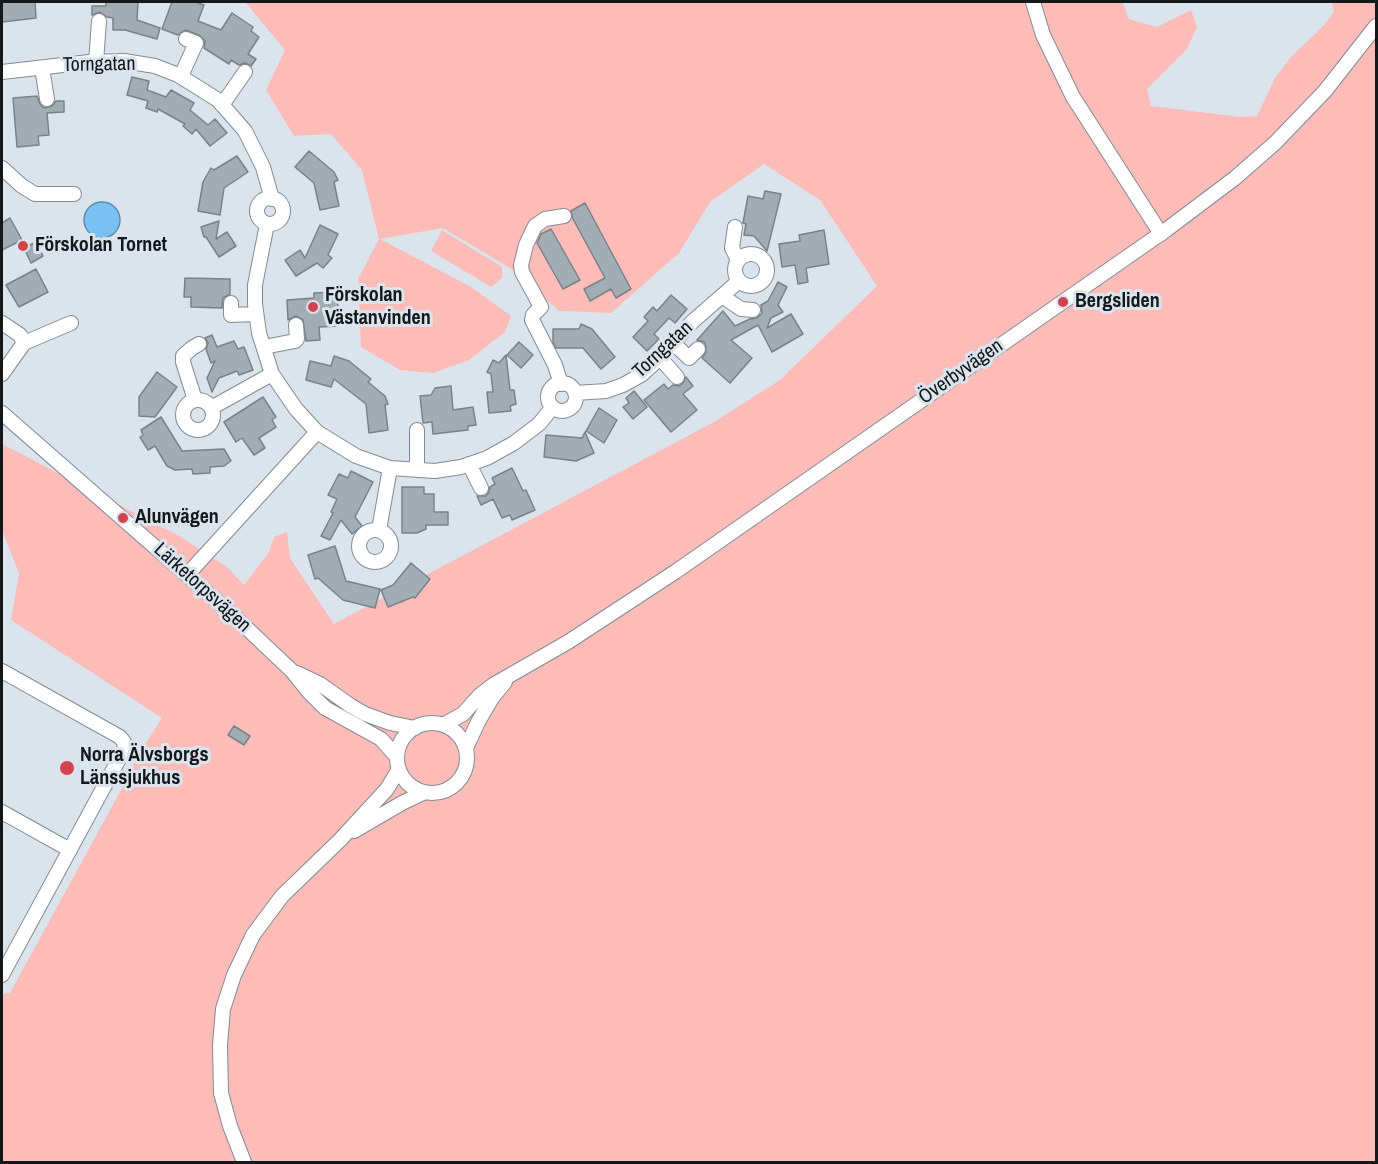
<!DOCTYPE html>
<meta charset="utf-8">
<style>
body{margin:0}
#map{position:relative;width:1378px;height:1164px;overflow:hidden;background:#dbe4ec;font-family:"Archivo Narrow",sans-serif}
canvas{display:block}
.frame{position:absolute;inset:0;border:3px solid #14181a;pointer-events:none}
</style>
<div id="map">
<canvas width="1378" height="1164"></canvas>
<div class="frame"></div>
</div>
<script>
const context = document.querySelector('canvas').getContext('2d');
context.lineJoin = 'round';
function fillPath(path, color) {
  context.fillStyle = color;
  context.fill(path, 'evenodd');
}
function toPath(rows) {
  const path = new Path2D();
  for (const r of rows) {
    if (r.length === 3) {
      path.moveTo(r[0] + r[2], r[1]);
      path.arc(r[0], r[1], r[2], 0, 2 * Math.PI);
      continue;
    }
    path.moveTo(r[0], r[1]);
    for (let i = 2; i < r.length; i += 2) path.lineTo(r[i], r[i + 1]);
  }
  return path;
}
function strokePath(path, color, width, dash) {
  context.strokeStyle = color;
  context.lineWidth = width;
  context.lineCap = dash ? 'butt' : 'round';
  context.setLineDash(dash || []);
  context.stroke(path);
}
function label(font, color, halo, rows, align = 'center') {
  context.font = font + ' "Archivo Narrow",sans-serif';
  context.lineWidth = 6;
  context.setLineDash([]);
  context.textBaseline = 'middle';
  context.strokeStyle = halo;
  context.fillStyle = color;
  for (const [text, x, y, turn = 0] of rows) {
    context.save();
    context.translate(x, y);
    context.rotate((+turn || 0) * Math.PI / 180);
    context.textAlign = isNaN(turn) ? turn : align;
    if (halo) context.strokeText(text, 0, 0);
    context.fillText(text, 0, 0);
    context.restore();
  }
}
const green = toPath([
 [245,2,1123,2,1129,19,1157,27,1191,10,1197,27,1187,49,1147,89,1151,106,1241,117,1257,116,1275,78,1291,57,1324,25,1334,12,1332,2,1376,2,1376,1162,2,1162,2,994,10,993,126,781,138,755,162,718,11,620,19,573,2,530,2,444,181,537,227,567,244,585,269,552,274,537,287,532,290,558,334,624,714,422,780,380,877,286,820,200,764,164,710,202,679,253,611,313,559,311,510,268,443,228,380,239,471,287,511,316,505,332,469,360,433,373,400,370,361,347,358,279,379,239,362,170,331,134,294,136,266,90,285,50],
 [442,230,502,267,502,278,491,287,431,251]
]);
const water = toPath([
 [102,220,18]
]);
const building = toPath([
 [2,2,35,2,36,18,2,22,2,2],
 [106,2,138,2,137,20,160,28,157,39,125,30,113,30,113,18,107,17,100,12,92,15,92,6,106,6,106,2],
 [172,2,196,2,204,5,198,21,221,30,232,13,253,27,251,31,259,37,248,54,256,59,251,66,245,63,239,65,231,60,229,64,204,48,205,41,199,35,185,30,178,35,162,29,172,2],
 [132,77,149,81,147,90,166,97,171,90,194,103,190,110,208,125,215,119,227,133,210,146,196,129,192,134,183,126,185,124,158,109,157,112,146,108,148,101,127,95,132,77],
 [37,96,40,104,44,108,52,106,56,101,64,101,64,112,47,113,49,135,38,136,39,145,17,147,13,98,37,96],
 [309,151,334,172,338,180,334,182,339,206,320,210,314,183,295,167,309,151],
 [237,156,248,172,224,188,220,215,198,211,203,182,211,168,214,170,237,156],
 [765,191,781,194,767,251,754,236,744,235,746,224,743,223,748,196,763,199,765,191],
 [585,203,631,289,616,298,611,289,590,301,584,289,605,278,573,219,571,211,585,203],
 [10,218,22,240,2,250,2,223,10,218],
 [219,221,216,239,227,232,236,246,219,257,206,237,204,237,201,227,219,221],
 [320,225,338,234,328,255,332,258,323,268,317,263,296,276,285,260,300,250,305,258,320,225],
 [551,229,580,280,563,289,537,243,541,234,551,229],
 [824,230,829,264,806,268,808,282,798,284,795,265,782,267,779,244,800,241,799,235,824,230],
 [36,242,43,256,31,263,24,248,36,242],
 [36,269,48,292,19,307,6,285,36,269],
 [185,278,230,279,230,294,223,298,222,308,191,307,191,297,184,297,185,278],
 [778,282,787,287,778,305,783,312,771,318,767,328,791,314,803,334,772,352,758,325,731,340,752,358,730,383,702,358,706,352,706,346,704,342,697,340,723,311,735,326,750,319,757,318,762,313,761,305,768,301,778,282],
 [337,292,339,326,319,327,320,340,306,341,303,320,296,316,288,320,287,300,314,298,314,293,337,292],
 [671,295,687,309,675,323,669,318,654,334,659,339,647,351,633,337,648,321,644,317,653,307,657,311,671,295],
 [581,324,592,329,615,357,601,369,583,348,556,348,553,342,553,329,579,329,581,324],
 [212,335,217,347,234,341,238,349,244,347,253,370,239,375,237,371,219,378,212,392,207,378,215,361,211,363,206,349,208,343,205,338,212,335],
 [519,342,533,355,521,368,507,355,519,342],
 [506,355,510,390,514,390,516,404,510,406,511,411,489,413,487,392,493,392,491,374,487,372,493,360,499,363,506,355],
 [334,356,349,361,371,379,368,382,385,396,388,404,385,405,388,430,369,433,366,404,334,379,331,387,306,380,310,361,331,366,334,356],
 [157,372,177,387,155,417,139,416,139,397,157,372],
 [686,377,693,386,683,394,697,410,671,432,644,400,664,384,668,389,673,385,679,386,683,383,686,377],
 [451,386,453,410,473,407,476,425,468,426,468,430,433,434,432,422,423,423,420,396,431,395,435,388,451,386],
 [634,391,647,407,633,419,623,407,629,403,626,398,634,391],
 [263,397,276,417,272,420,276,427,259,438,265,448,254,455,242,438,236,442,224,422,263,397],
 [599,408,617,420,604,443,586,431,599,408],
 [161,417,182,451,224,449,231,461,224,466,210,467,210,473,193,474,192,469,175,470,167,466,155,446,148,450,140,437,143,435,141,430,161,417],
 [585,432,594,453,576,461,544,457,546,435,582,438,585,432],
 [512,468,523,491,526,490,535,510,512,520,510,515,502,518,493,499,481,505,477,496,486,496,489,492,490,487,495,484,492,478,512,468],
 [351,471,373,482,355,517,362,526,352,534,341,520,330,540,321,536,333,513,331,512,337,499,328,495,339,474,348,478,351,471],
 [402,487,424,487,424,494,434,494,434,512,448,512,448,525,426,525,426,529,417,533,402,533,402,487],
 [335,546,346,581,380,589,375,608,343,600,318,578,315,579,308,555,335,546],
 [411,563,430,579,415,598,413,597,388,607,381,590,393,585,411,563],
 [234,726,250,736,244,745,228,735,234,726]
]);
const minor = toPath([
 [1033,2,1043,35,1073,97,1161,234],
 [96,62,99,21],
 [42,68,47,99],
 [2,72,89,62,124,61,155,66,178,75,218,100,245,131,263,167,272,199],
 [181,76,196,43,186,39],
 [222,105,245,72],
 [2,168,22,186,35,194,74,194],
 [270,211,13],
 [267,224,255,285,255,304,259,333,272,374,296,409,317,432,356,456,390,468,435,471,461,467,487,458,514,443,539,424,552,408],
 [735,227,732,248,738,260],
 [751,270,16],
 [722,296,741,309,753,310],
 [231,303,231,315,256,314],
 [2,323,20,335,24,343],
 [673,343,689,358,698,349],
 [264,347,295,341,297,339,296,325],
 [660,358,677,377],
 [2,374,24,343,71,323],
 [562,397,14],
 [561,384,555,365,532,320,533,315,541,307,522,272,521,265,526,245,535,226,545,219,564,216],
 [575,393,606,391,623,385,641,375,660,358,692,322,739,281],
 [198,415,15],
 [195,400,183,362,183,356,192,348,199,344],
 [211,408,272,374],
 [2,413,236,618,292,671,308,691,325,708,381,739,397,757],
 [469,464,481,488],
 [417,470,417,430],
 [375,546,16],
 [379,530,390,468],
 [187,575,317,432],
 [2,671,120,737,124,742,125,748,2,975],
 [297,673,320,684,351,706,365,714,390,723,415,728],
 [432,758,35],
 [443,725,463,714,480,695,493,685,568,642,675,572,1166,230,1235,178,1275,143,1325,91,1376,26],
 [466,748,478,722,492,698,505,682],
 [2,812,70,850],
 [354,831,402,803,425,792],
 [244,1162,230,1126,221,1093,220,1045,223,1009,234,975,253,935,282,896,340,840,387,789,399,769]
]);
const markers = [
 [23,246,6,"#d3434d"],
 [1063,302,6,"#d3434d"],
 [313,307,6,"#d3434d"],
 [123,518,6,"#d3434d"],
 [67,768,8,"#d3434d"]
];
const streetNames = [
 ["Torngatan",99,65,-1],
 ["Torngatan",663,350,-43],
 ["Överbyvägen",961,372,-35],
 ["Lärketorpsvägen",202,588,42]
];
const poiNames = [
 ["Förskolan Tornet",35,246],
 ["Förskolan",325,296],
 ["Västanvinden",325,319],
 ["Bergsliden",1075,302],
 ["Alunvägen",135,518],
 ["Norra Älvsborgs",80,756],
 ["Länssjukhus",80,779]
];
fillPath(green, '#febcb9');
fillPath(water, '#7ac1f3');
strokePath(water, '#5b8eb2', 1.5);
fillPath(building, '#a2acb3');
strokePath(building, '#798289', 1.5);
strokePath(minor, '#828b92', 16);
strokePath(minor, '#fff', 14);
for (const [x, y, r, color] of markers) {
  const dot = new Path2D();
  dot.arc(x, y, r, 0, 2 * Math.PI);
  context.fillStyle = color;
  context.fill(dot);
  strokePath(dot, '#dbe4ec', 2);
}
label('20px', '#14181a', '#dbe4ec', streetNames);
label('bold 20px', '#14181a', '#dbe4ec', poiNames, 'left');
</script>
